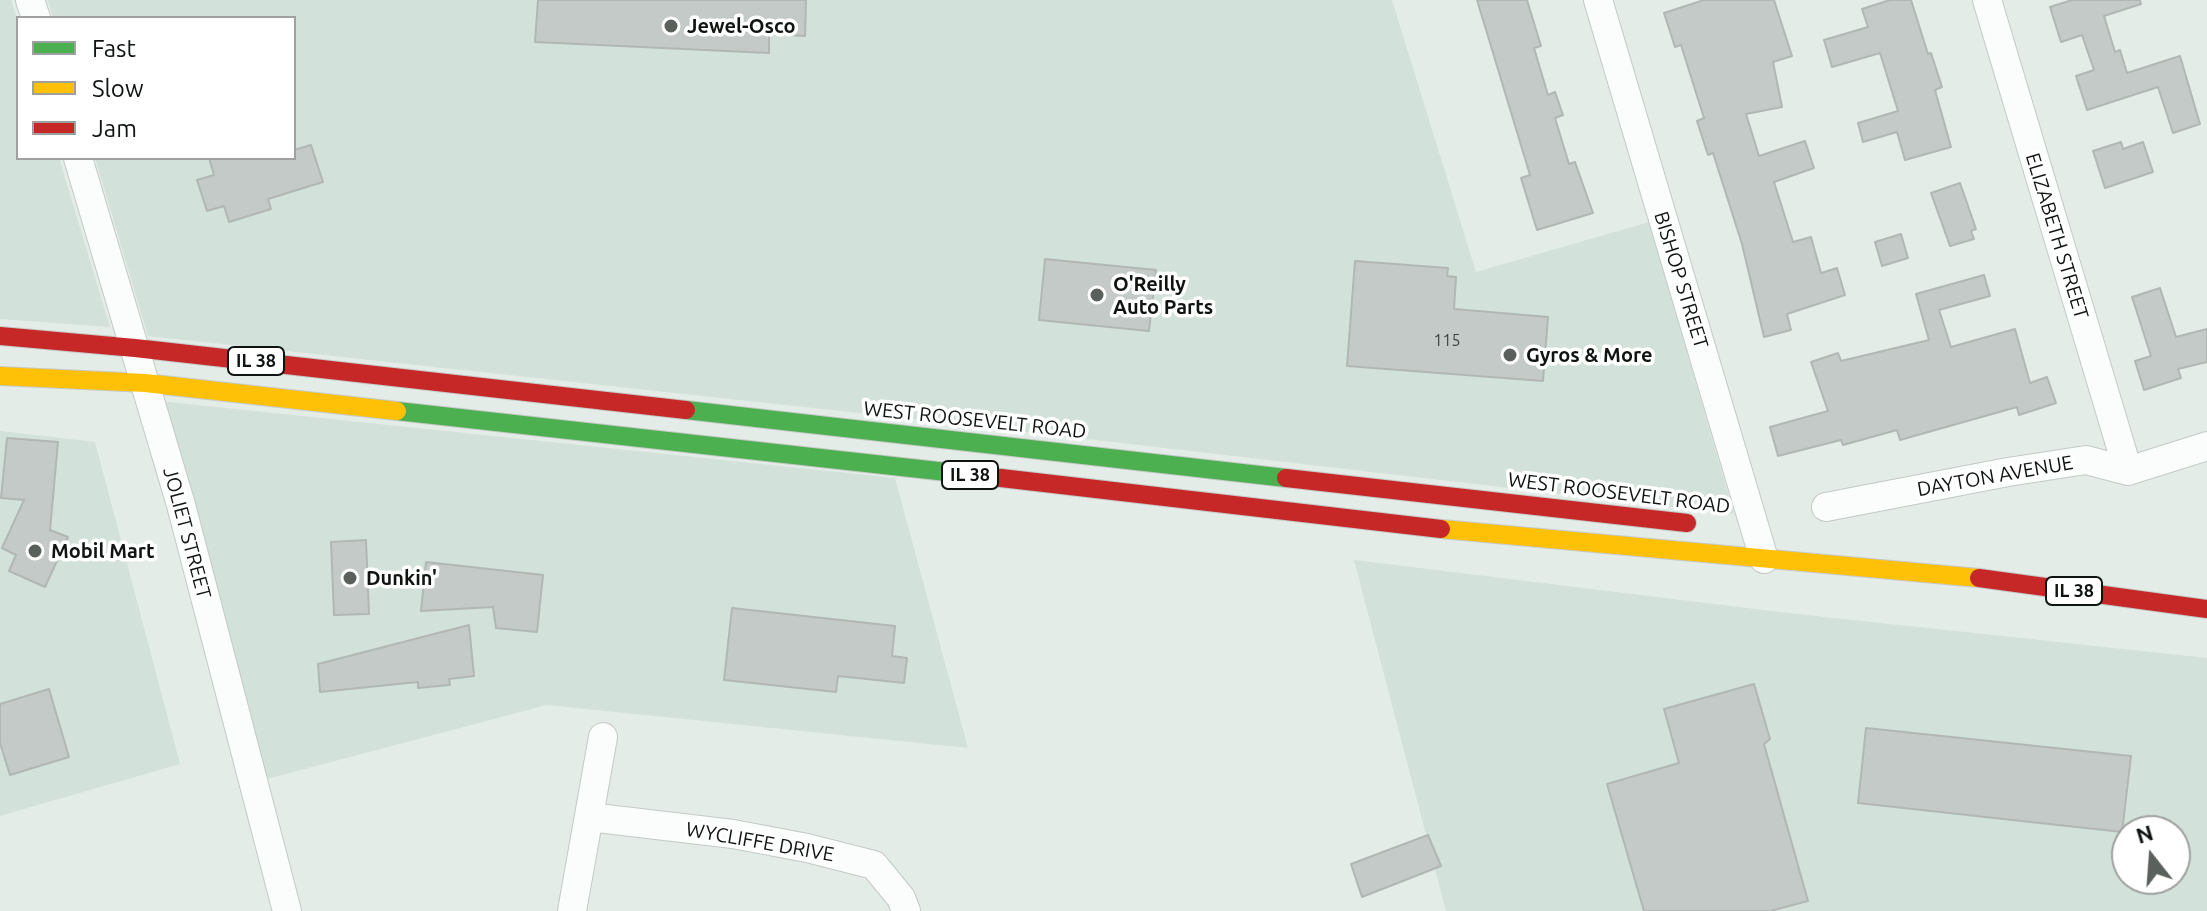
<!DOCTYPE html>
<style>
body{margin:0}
#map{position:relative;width:2207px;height:911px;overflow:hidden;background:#e4ece8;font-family:Ubuntu,sans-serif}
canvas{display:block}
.legend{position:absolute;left:16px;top:16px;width:280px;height:144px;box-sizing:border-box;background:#fff;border:2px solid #9fa1a0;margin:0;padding:10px 14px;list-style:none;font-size:24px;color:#0f1411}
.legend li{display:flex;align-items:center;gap:16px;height:40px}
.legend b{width:40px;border:2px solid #9fa1a0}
.north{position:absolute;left:2111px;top:815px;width:80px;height:80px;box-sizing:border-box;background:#fff;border:2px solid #9fa1a0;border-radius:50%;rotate:343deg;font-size:22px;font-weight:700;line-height:32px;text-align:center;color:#0f1411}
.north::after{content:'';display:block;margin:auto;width:28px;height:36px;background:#5a605c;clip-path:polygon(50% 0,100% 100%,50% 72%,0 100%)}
</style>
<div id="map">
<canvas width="2207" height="911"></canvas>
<ul class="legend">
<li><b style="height:10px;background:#4caf50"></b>Fast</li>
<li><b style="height:10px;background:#ffc107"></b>Slow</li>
<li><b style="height:10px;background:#c62828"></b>Jam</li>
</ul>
<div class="north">N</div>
</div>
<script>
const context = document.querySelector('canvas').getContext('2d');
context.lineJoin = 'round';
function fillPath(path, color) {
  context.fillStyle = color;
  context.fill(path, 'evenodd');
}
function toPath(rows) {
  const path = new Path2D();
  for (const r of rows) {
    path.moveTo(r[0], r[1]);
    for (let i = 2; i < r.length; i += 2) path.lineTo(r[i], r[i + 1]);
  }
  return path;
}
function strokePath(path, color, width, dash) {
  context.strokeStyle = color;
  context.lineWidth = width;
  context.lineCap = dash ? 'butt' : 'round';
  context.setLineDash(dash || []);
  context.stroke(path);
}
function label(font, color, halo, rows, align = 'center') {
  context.font = font + ' Ubuntu,sans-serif';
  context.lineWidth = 7;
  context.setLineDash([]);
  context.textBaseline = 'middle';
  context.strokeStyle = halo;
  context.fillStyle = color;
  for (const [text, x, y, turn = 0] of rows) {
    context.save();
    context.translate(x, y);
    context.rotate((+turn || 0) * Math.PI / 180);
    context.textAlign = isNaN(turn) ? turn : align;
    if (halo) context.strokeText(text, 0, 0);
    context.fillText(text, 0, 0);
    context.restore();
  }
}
const built = toPath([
 [0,0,11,0,18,22,18,158,59,158,110,327,0,319],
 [48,0,1392,0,1476,272,1649,222,1734,514,906,418,148,336,95,158,294,158,294,18,53,18],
 [159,401,895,478,968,748,547,705,263,780],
 [0,431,95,442,180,764,0,816],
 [1354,560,1788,613,2207,658,2207,911,1446,911],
 [2127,831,2175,831,2175,879,2127,879]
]);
const building = toPath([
 [538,0,806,0,805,36,769,34,769,53,535,42,538,0],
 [1477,0,1527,0,1541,46,1534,48,1548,95,1555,92,1563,115,1555,118,1569,164,1575,162,1593,213,1537,230,1521,178,1530,175,1477,0],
 [1704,0,1774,0,1792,56,1773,62,1782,107,1746,114,1759,156,1805,141,1814,168,1774,182,1793,242,1811,237,1821,273,1837,268,1845,295,1787,314,1791,330,1764,337,1742,244,1713,153,1708,155,1697,121,1704,118,1681,45,1675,47,1664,13,1704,0],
 [1890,0,1911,0,1928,54,1931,53,1942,87,1935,90,1951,147,1905,160,1897,132,1863,142,1858,123,1898,111,1880,53,1832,67,1824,40,1868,27,1862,9,1890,0],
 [2072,0,2140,0,2141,4,2104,16,2115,52,2120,50,2127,73,2180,56,2200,124,2173,133,2158,87,2087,110,2076,76,2094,70,2082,35,2061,42,2050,7,2072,0],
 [2121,142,2123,149,2143,142,2153,172,2105,188,2093,151,2121,142],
 [311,145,323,182,268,199,271,209,229,222,224,206,207,211,197,180,214,175,209,158,294,158,294,150,311,145],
 [1960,183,1976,229,1971,231,1974,239,1950,246,1931,193,1960,183],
 [1901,234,1908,258,1882,266,1875,242,1901,234],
 [1045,259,1156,270,1149,331,1039,320,1045,259],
 [1355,261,1448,268,1447,276,1456,277,1454,309,1548,317,1543,381,1347,366,1355,261],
 [1984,275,1990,296,1939,310,1951,347,2015,329,2030,383,2047,377,2056,403,2019,415,2017,407,1900,440,1897,430,1843,445,1841,440,1778,456,1770,427,1828,411,1811,362,1838,353,1841,361,1929,340,1916,294,1984,275],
 [2160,288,2176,337,2207,329,2207,362,2178,369,2181,378,2144,390,2135,361,2151,356,2132,297,2160,288],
 [7,438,58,442,50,530,68,537,45,587,9,571,16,555,2,548,24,500,1,498,7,438],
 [366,540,369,614,334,615,331,542,366,540],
 [426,562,543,575,537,632,496,628,493,607,421,611,426,562],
 [732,608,895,626,892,656,907,658,904,683,838,676,836,692,724,680,732,608],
 [469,625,474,676,449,679,450,685,418,688,418,682,320,692,318,664,469,625],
 [1754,684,1770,739,1764,744,1808,901,1770,911,1644,911,1607,784,1679,763,1664,709,1754,684],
 [49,689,69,757,10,775,0,743,0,704,49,689],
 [1866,728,2131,756,2122,832,1858,803,1866,728],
 [1428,835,1441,866,1362,897,1351,864,1428,835]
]);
const street = toPath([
 [30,0,36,18],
 [1598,0,1764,559],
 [1987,0,2128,471],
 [78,158,181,505,287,911],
 [1826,507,2008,472,2086,460,2128,471,2207,446],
 [589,817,733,834,807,848,874,865,901,898,906,911],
 [572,911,603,737]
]);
const fast = toPath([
 [686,410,1286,478],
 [397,411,1001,478]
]);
const slow = toPath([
 [0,376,145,383,397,411],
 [1441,529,1979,578]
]);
const jam = toPath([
 [0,336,135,348,686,410],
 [1001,478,1441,529],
 [1286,478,1687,523],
 [1979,578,2207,609]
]);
const markers = [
 [671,26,8,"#5a605c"],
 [1097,295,8,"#5a605c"],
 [1510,355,8,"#5a605c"],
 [35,551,8,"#5a605c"],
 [350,578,8,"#5a605c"]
];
const numberNames = [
 ["115",1447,341]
];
const shields = [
 [256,361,56],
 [970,475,56],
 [2074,591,56]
];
const shieldNames = [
 ["IL 38",256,361],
 ["IL 38",970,475],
 ["IL 38",2074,591]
];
const poiNames = [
 ["Jewel-Osco",687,26],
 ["O'Reilly",1113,284],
 ["Auto Parts",1113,307],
 ["Gyros & More",1526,355],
 ["Mobil Mart",51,551],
 ["Dunkin'",366,578]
];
const streetNames = [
 ["ELIZABETH STREET",2057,236,73],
 ["BISHOP STREET",1681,280,73],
 ["WEST ROOSEVELT ROAD",975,420,6],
 ["DAYTON AVENUE",1995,476,-10],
 ["WEST ROOSEVELT ROAD",1619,493,7],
 ["JOLIET STREET",187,533,75],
 ["WYCLIFFE DRIVE",760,842,10]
];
fillPath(built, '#d2e1d9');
fillPath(building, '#c4cac7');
strokePath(building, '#b1b7b4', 2);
strokePath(street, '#c3cac6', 30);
strokePath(fast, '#c5c9c7', 20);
strokePath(slow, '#c5c9c7', 20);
strokePath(jam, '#c5c9c7', 20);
strokePath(street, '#fbfcfc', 28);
strokePath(fast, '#4caf50', 18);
strokePath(slow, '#ffc107', 18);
strokePath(jam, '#c62828', 18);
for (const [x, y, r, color] of markers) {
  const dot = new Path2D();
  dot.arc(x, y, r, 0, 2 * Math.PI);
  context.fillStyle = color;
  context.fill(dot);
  strokePath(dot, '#fff', 3);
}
label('16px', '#3c423e', null, numberNames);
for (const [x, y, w] of shields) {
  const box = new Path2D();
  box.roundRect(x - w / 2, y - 14, w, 28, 6);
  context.fillStyle = '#fff';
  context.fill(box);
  strokePath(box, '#0f1411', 2);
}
label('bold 18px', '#0f1411', null, shieldNames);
label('bold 20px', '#0f1411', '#fff', poiNames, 'left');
label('20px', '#0f1411', '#fff', streetNames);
</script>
